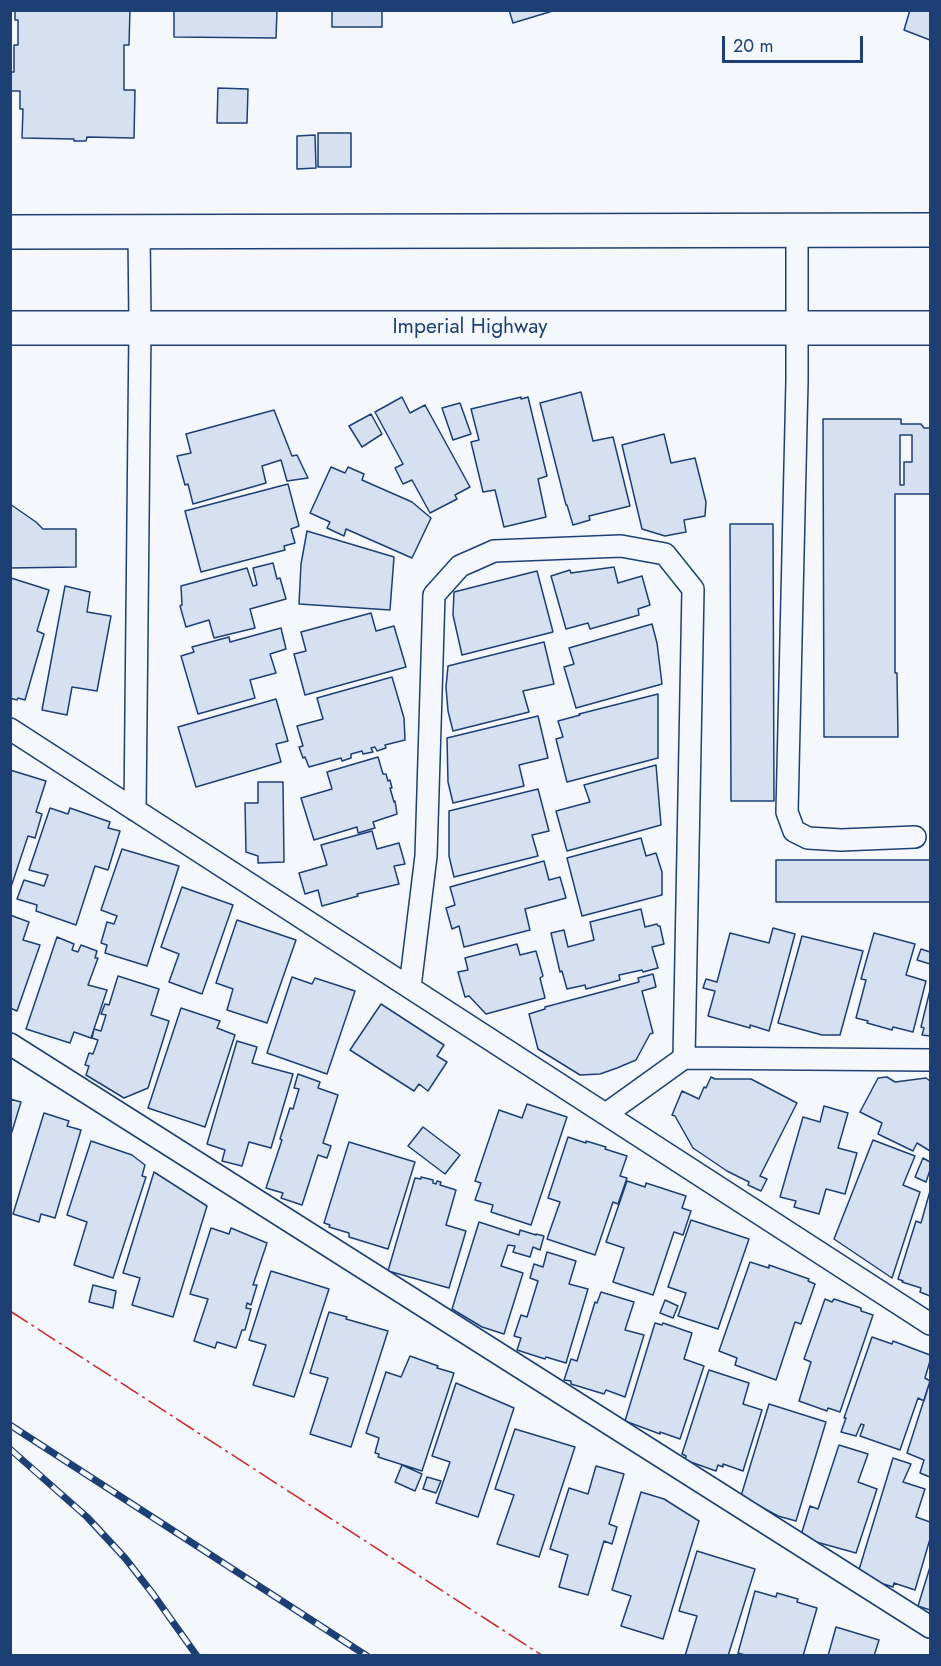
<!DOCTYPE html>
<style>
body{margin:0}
#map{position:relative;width:941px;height:1666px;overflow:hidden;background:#f4f7fb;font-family:Jost,sans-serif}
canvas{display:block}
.frame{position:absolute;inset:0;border:12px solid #1d3f73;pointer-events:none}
.scale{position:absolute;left:722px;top:36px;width:141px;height:27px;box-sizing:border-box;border:3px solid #1d3f73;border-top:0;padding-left:8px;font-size:18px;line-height:21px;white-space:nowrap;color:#1d3f73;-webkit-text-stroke:4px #f4f7fb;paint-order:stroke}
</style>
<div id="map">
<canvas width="941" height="1666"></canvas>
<div class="frame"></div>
<div class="scale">20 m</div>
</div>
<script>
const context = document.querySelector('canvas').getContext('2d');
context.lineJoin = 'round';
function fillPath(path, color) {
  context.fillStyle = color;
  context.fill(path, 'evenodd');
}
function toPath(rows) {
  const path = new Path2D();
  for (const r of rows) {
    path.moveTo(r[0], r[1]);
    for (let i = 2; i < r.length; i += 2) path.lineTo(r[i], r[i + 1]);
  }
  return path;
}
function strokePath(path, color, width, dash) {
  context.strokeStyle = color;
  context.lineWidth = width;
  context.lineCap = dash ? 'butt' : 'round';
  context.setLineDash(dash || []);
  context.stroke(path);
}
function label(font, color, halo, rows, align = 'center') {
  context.font = font + ' Jost,sans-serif';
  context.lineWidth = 4.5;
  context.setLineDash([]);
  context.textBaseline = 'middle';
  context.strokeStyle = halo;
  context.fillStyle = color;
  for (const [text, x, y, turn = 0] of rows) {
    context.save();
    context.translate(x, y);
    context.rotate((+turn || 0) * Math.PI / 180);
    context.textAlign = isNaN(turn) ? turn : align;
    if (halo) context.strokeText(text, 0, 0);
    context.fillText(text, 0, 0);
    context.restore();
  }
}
const building = toPath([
 [15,10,130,10,129,45,124,45,124,90,135,90,134,138,87,137,86,141,74,141,74,139,22,138,23,109,20,109,20,91,11,91,11,72,14,72,14,45,18,45,18,20,15,20,15,10],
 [174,10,277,10,276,38,174,37,174,10],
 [332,10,382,10,382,27,332,27,332,10],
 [509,10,556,10,513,23,509,10],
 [910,10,930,10,930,40,904,30,910,10],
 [218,88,248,89,247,123,217,123,218,88],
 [318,133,351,133,351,167,318,167,318,133],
 [315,135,316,168,297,169,297,136,315,135],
 [581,392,593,441,613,437,630,506,589,516,590,520,573,525,567,505,566,505,540,403,581,392],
 [402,397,410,413,425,405,470,487,455,495,457,499,430,513,412,480,403,484,395,468,403,464,375,412,402,397],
 [521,397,521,399,528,397,547,476,538,479,546,517,504,527,495,490,483,492,471,442,479,440,471,409,521,397],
 [460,403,471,434,453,440,442,408,460,403],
 [274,410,292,456,297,455,308,478,287,481,281,460,262,466,266,483,193,504,188,484,185,485,177,456,191,453,186,434,274,410],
 [371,414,382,434,362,447,349,426,371,414],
 [823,419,901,419,901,424,921,424,924,428,930,428,930,494,895,494,895,673,897,673,898,737,824,737,823,419],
 [900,435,912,435,912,462,904,462,904,485,900,485,900,435],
 [664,434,671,463,695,458,706,502,705,516,684,520,686,532,665,536,642,529,622,445,664,434],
 [331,467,345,473,348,467,364,474,362,480,412,502,431,518,412,558,346,529,344,536,327,528,330,522,310,513,331,467],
 [288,484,299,526,291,529,295,543,284,546,285,550,201,572,185,511,288,484],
 [10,504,36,522,43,529,76,529,76,567,10,568,10,504],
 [730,524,773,524,774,801,731,801,730,524],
 [307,531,394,557,390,610,299,604,301,564,307,531],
 [273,563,277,579,280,578,286,599,250,609,255,628,214,638,209,620,186,627,180,606,182,605,181,586,247,568,253,586,257,585,253,568,273,563],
 [614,567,618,583,642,576,650,605,638,609,639,615,590,629,588,623,566,629,551,576,570,570,571,573,614,567],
 [537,571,553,632,462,655,453,615,454,592,537,571],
 [11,578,49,590,37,631,44,634,25,700,18,698,17,700,10,698,11,578],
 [65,586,90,592,87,612,111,616,97,691,72,687,67,715,42,710,65,586],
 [371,613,376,631,394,626,406,667,305,695,294,654,306,651,301,632,371,613],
 [652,624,657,643,662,684,576,708,564,667,574,664,569,648,652,624],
 [281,628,286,649,270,654,276,673,250,680,255,698,198,714,181,656,194,652,192,647,229,637,230,642,281,628],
 [544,642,554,684,523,691,529,712,453,731,448,711,446,687,448,666,544,642],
 [392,677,404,718,405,740,385,745,386,748,377,751,375,747,371,748,373,752,363,754,362,751,351,754,351,758,342,761,341,758,309,767,305,757,303,758,299,747,303,746,297,726,323,719,317,698,392,677],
 [658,694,658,758,567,782,556,739,563,737,558,721,580,715,579,714,658,694],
 [276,699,288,741,276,744,281,762,196,787,178,727,276,699],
 [538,716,548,758,519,765,524,786,453,803,448,782,447,738,538,716],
 [378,757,383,774,386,774,388,781,390,780,392,788,390,788,394,802,395,801,397,814,373,822,375,828,358,833,357,827,314,840,301,798,332,789,327,772,378,757],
 [656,765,661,825,567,851,556,811,590,802,584,785,656,765],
 [10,770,46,781,36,812,42,814,35,838,28,836,10,890,10,770],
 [258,782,283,782,284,862,258,863,258,856,246,852,245,803,258,803,258,782],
 [538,789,549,831,532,835,538,856,454,877,449,856,449,811,538,789],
 [50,808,68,814,70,808,110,822,108,828,120,831,108,870,95,866,76,925,36,911,37,905,17,899,24,880,44,886,48,875,29,870,50,808],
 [372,831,377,849,399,843,405,864,394,866,399,884,357,894,358,896,322,906,318,890,305,894,299,873,327,865,321,845,372,831],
 [641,838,646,856,656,853,662,872,662,895,582,916,567,858,641,838],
 [122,849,179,866,147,966,105,953,107,945,101,943,107,922,114,924,117,916,101,910,122,849],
 [776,860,930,860,930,902,776,902,776,860],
 [544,861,549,880,560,877,566,898,525,909,530,930,464,947,459,926,452,929,446,908,455,905,450,887,544,861],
 [182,887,233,905,202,994,169,982,179,954,161,947,182,887],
 [641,909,645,927,657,924,658,926,660,926,664,944,652,947,658,968,643,972,642,970,619,975,620,980,586,989,585,985,567,989,562,971,560,972,551,933,564,930,568,947,594,940,590,922,641,909],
 [10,915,29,922,23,940,40,945,17,1011,10,1008,10,915],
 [237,920,296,940,267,1023,227,1010,233,989,216,983,237,920],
 [773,928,795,934,769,1031,750,1025,750,1028,708,1016,715,991,703,988,706,979,717,982,730,933,769,943,773,928],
 [874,933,915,944,906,975,926,981,913,1032,893,1027,892,1030,867,1023,868,1021,856,1018,866,980,861,979,874,933],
 [802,936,863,951,840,1035,822,1035,778,1023,802,936],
 [57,937,74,944,72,950,78,952,81,945,97,951,95,958,98,958,88,985,107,990,91,1038,74,1032,70,1043,26,1029,57,937],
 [517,944,520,955,536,951,543,976,540,978,545,998,486,1014,469,996,465,997,458,972,468,970,465,958,517,944],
 [921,949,930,952,930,964,917,960,921,949],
 [653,974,656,987,642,991,653,1033,650,1034,636,1060,617,1068,600,1074,580,1075,538,1049,529,1014,545,1009,545,1007,639,982,638,978,653,974],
 [118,976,159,989,151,1015,169,1021,148,1088,124,1098,86,1075,89,1066,85,1065,89,1053,93,1054,98,1040,92,1038,94,1029,101,1031,106,1015,101,1014,105,1004,109,1005,118,976],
 [292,977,312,984,315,978,355,991,327,1074,267,1053,292,977],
 [930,990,930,1036,922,1035,924,1028,921,1027,930,990],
 [381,1004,444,1045,437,1056,447,1062,428,1091,419,1084,414,1091,350,1050,381,1004],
 [181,1008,220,1021,217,1028,235,1035,205,1127,148,1108,181,1008],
 [237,1041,257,1047,252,1063,293,1074,271,1148,249,1142,242,1166,222,1161,225,1150,207,1144,237,1041],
 [298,1074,320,1082,318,1088,338,1095,323,1143,331,1146,327,1158,318,1155,302,1205,281,1198,283,1193,266,1188,282,1140,280,1139,290,1108,293,1109,299,1089,294,1088,298,1074],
 [711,1077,715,1079,751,1079,797,1103,760,1176,767,1179,761,1191,748,1185,749,1182,727,1171,693,1148,675,1116,672,1115,682,1091,699,1099,704,1087,706,1088,711,1077],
 [887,1077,895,1082,926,1078,930,1081,930,1151,917,1143,913,1151,878,1134,882,1123,860,1112,878,1078,887,1077],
 [10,1099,21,1102,10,1138,10,1099],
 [527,1104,567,1117,531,1225,491,1212,493,1205,475,1200,481,1183,475,1181,499,1110,522,1118,527,1104],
 [824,1106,848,1113,838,1148,857,1153,845,1194,826,1189,819,1214,794,1207,796,1201,780,1197,803,1117,820,1122,824,1106],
 [44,1113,69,1121,67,1126,81,1130,55,1218,41,1214,39,1222,13,1214,44,1113],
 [423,1127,460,1155,445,1174,408,1146,423,1127],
 [568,1137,586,1143,586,1141,606,1147,605,1149,627,1156,620,1176,627,1178,618,1204,613,1202,595,1255,547,1239,560,1202,548,1198,568,1137],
 [873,1140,915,1156,903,1185,920,1192,892,1278,834,1239,873,1140],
 [91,1141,132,1155,145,1165,142,1176,146,1177,113,1278,74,1265,87,1222,67,1215,91,1141],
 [349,1142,415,1162,388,1249,349,1237,349,1233,329,1227,330,1225,324,1223,349,1142],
 [923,1158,930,1162,930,1170,926,1182,915,1177,923,1158],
 [154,1172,207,1206,173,1317,132,1305,140,1278,123,1273,154,1172],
 [421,1177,433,1180,433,1183,436,1184,437,1181,441,1182,440,1185,456,1190,446,1225,466,1231,449,1288,388,1271,415,1178,421,1179,421,1177],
 [627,1181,645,1187,646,1183,686,1196,682,1208,691,1211,683,1235,674,1232,653,1295,613,1282,624,1248,606,1242,627,1181],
 [930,1191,930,1296,920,1292,921,1288,902,1282,903,1281,898,1279,916,1221,921,1223,930,1191],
 [691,1220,749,1239,718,1329,678,1316,686,1293,668,1287,691,1220],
 [479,1222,519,1235,520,1230,536,1235,536,1234,544,1236,540,1250,533,1247,530,1257,513,1252,515,1246,508,1245,501,1266,523,1273,504,1334,482,1327,452,1309,479,1222],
 [211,1228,229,1234,231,1228,267,1243,253,1285,257,1285,251,1305,247,1303,246,1308,251,1309,245,1330,242,1330,236,1348,217,1342,215,1348,194,1341,208,1299,190,1294,211,1228],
 [547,1252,576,1261,569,1284,588,1289,566,1363,546,1357,545,1359,517,1350,521,1338,514,1336,521,1315,527,1317,538,1281,530,1278,534,1264,543,1267,547,1252],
 [750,1262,769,1268,769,1265,809,1279,808,1281,815,1284,801,1324,795,1322,776,1380,735,1365,737,1358,719,1351,750,1262],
 [271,1271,329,1289,294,1397,253,1385,266,1345,249,1340,271,1271],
 [93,1285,116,1291,113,1308,89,1302,93,1285],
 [601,1292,634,1302,625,1330,644,1335,625,1397,606,1390,604,1394,571,1384,571,1381,564,1380,571,1359,577,1361,595,1302,597,1303,601,1292],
 [825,1299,832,1302,834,1299,861,1308,861,1311,873,1315,840,1412,828,1408,827,1411,799,1401,811,1362,804,1359,825,1299],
 [665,1300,678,1306,673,1318,660,1313,665,1300],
 [329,1312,347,1317,346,1319,388,1331,351,1447,310,1434,328,1378,310,1373,329,1312],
 [655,1323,662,1325,663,1323,692,1333,684,1359,704,1366,680,1439,660,1432,660,1434,625,1421,655,1323],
 [872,1337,892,1344,893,1341,930,1355,930,1361,925,1378,930,1381,924,1401,918,1398,900,1450,860,1436,864,1425,861,1424,856,1436,841,1432,846,1418,844,1418,872,1337],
 [410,1356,438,1366,437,1368,454,1373,422,1471,378,1457,379,1454,375,1453,379,1438,366,1433,386,1372,401,1377,410,1356],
 [709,1370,749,1383,743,1404,762,1410,743,1471,723,1464,723,1467,718,1465,716,1471,685,1460,686,1456,682,1454,709,1370],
 [930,1381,930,1477,920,1473,924,1460,907,1453,930,1381],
 [456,1383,514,1408,478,1517,436,1503,450,1462,432,1456,456,1383],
 [769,1404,826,1422,796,1521,778,1516,741,1496,769,1404],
 [515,1429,575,1447,539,1557,497,1544,514,1495,495,1489,515,1429],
 [839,1445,868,1454,858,1482,877,1489,856,1553,809,1540,810,1538,801,1535,810,1506,818,1509,839,1445],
 [893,1458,911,1464,903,1482,925,1489,916,1517,930,1522,930,1539,915,1590,894,1583,893,1587,871,1580,858,1573,893,1458],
 [402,1465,422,1474,415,1491,395,1482,402,1465],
 [596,1466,624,1474,609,1524,617,1527,612,1544,604,1541,588,1595,559,1587,568,1555,550,1549,569,1488,588,1494,596,1466],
 [427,1477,441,1481,436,1493,423,1489,427,1477],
 [641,1492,664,1499,699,1521,663,1639,621,1626,631,1596,612,1590,641,1492],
 [697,1551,755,1569,728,1656,685,1656,697,1616,679,1611,697,1551],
 [930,1567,930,1610,918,1606,930,1567],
 [755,1591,776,1597,777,1593,798,1599,797,1602,817,1608,803,1656,748,1656,738,1653,755,1591],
 [836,1627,879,1640,874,1656,828,1656,836,1627]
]);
const service = toPath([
 [797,230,797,381,787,812,794,831,808,838,841,840,915,837],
 [10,729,930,1324],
 [135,810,140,327,139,231],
 [410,987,426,856,434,595,460,566,494,551,621,546,665,554,693,589,684,1058],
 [10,1044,930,1627],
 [606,1114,684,1058,930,1060]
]);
const primary = toPath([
 [10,232,930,230],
 [10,328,930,328]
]);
const rail = toPath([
 [10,1425,367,1656],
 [10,1449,87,1517,125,1558,153,1594,197,1656]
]);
const power = toPath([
 [10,1311,543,1656]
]);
const streetNames = [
 ["Imperial Highway",470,328]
];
fillPath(building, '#d5e0f0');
strokePath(building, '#1d3f73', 1.5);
strokePath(service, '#1d3f73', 24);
strokePath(primary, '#1d3f73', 36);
strokePath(service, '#f4f7fb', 21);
strokePath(primary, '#f4f7fb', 33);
strokePath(rail, '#1d3f73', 7);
strokePath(rail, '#f4f7fb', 4.5, [14]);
strokePath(power, '#c62828', 1.5, [21, 4.5, 3, 4.5]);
label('21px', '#1d3f73', '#f4f7fb', streetNames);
</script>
